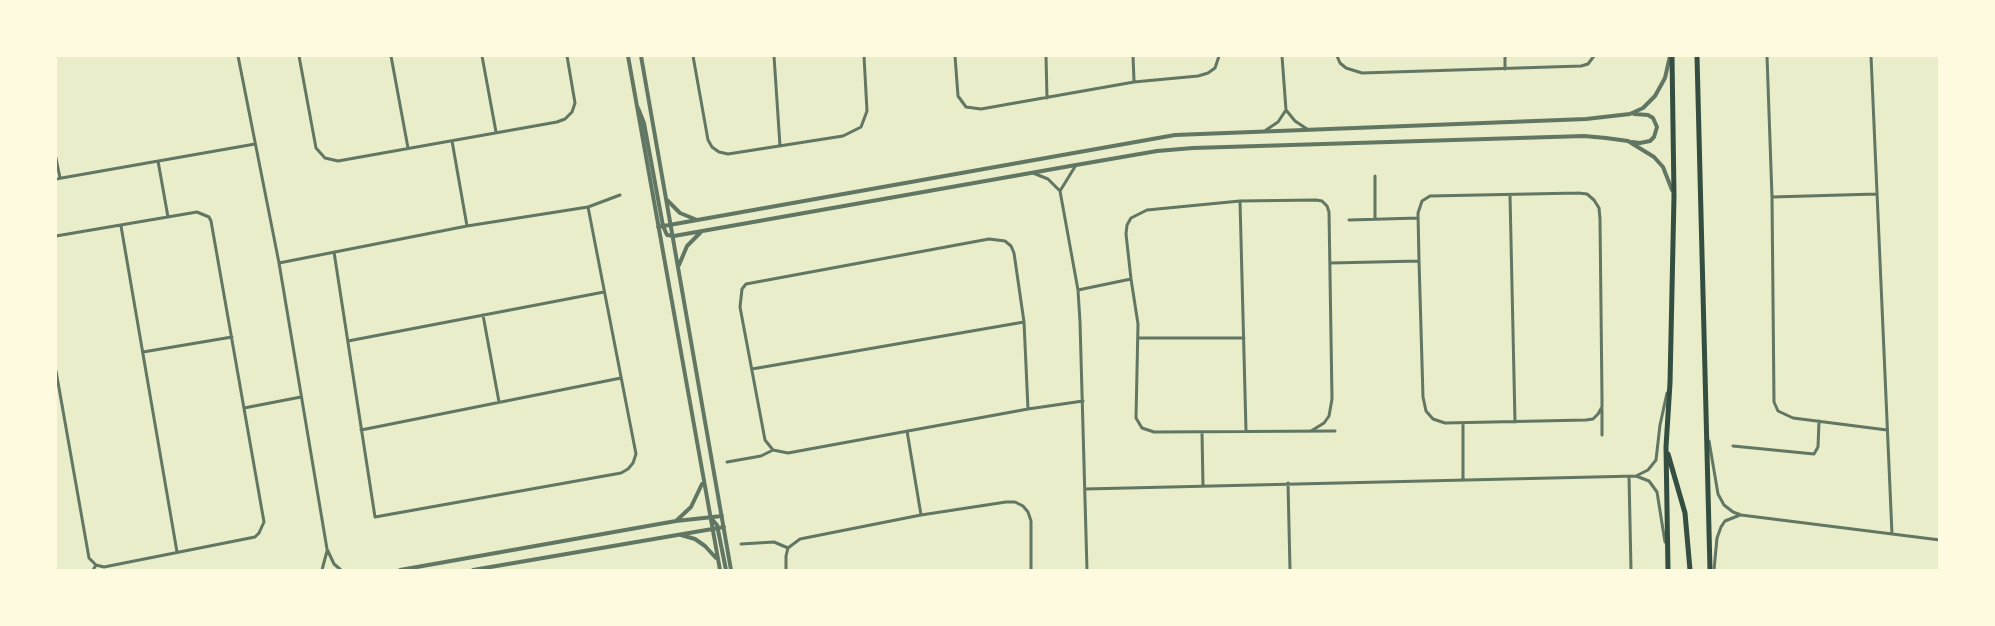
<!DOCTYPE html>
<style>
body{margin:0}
#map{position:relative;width:1995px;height:626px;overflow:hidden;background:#e9edc9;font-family:"Exo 2",sans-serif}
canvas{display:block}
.frame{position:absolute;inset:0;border:57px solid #fefae0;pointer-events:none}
</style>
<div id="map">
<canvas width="1995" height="626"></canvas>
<div class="frame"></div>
</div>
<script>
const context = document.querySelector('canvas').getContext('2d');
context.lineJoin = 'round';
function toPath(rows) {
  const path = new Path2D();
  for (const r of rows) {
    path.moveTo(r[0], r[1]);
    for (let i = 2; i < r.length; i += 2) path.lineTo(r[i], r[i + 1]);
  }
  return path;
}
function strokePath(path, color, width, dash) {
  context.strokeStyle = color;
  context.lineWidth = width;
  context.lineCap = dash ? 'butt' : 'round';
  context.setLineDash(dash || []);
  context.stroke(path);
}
const minor = toPath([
 [238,56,279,263,327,549,334,564,341,570],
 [299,56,316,148,325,158,338,161,557,122,565,119,572,112,575,103,567,56],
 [391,56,408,148],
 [482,56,496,132],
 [693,56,708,140,712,147,719,152,728,154,843,136,861,127,867,111,864,56],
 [774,56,780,146],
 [955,56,958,96,966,107,981,109,1134,82,1198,76,1208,73,1215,68,1219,56],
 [1046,56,1047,98],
 [1133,56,1134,81],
 [1282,56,1286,110,1295,121,1307,129],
 [1337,56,1340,63,1346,68,1362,73,1581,66,1588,64,1594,56],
 [1505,56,1505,69],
 [1767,56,1772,197,1774,402,1778,411,1793,418,1887,430],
 [1871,56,1892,534],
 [1266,130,1278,122,1286,110],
 [452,141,467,226],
 [56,158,60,178],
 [158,161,168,217],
 [1033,173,1048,179,1060,191,1078,290,1080,322,1087,570],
 [56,179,255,144],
 [1060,191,1076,165],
 [1578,193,1587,194,1594,200,1599,208,1600,219,1602,399,1602,407,1598,414,1593,419,1586,420,1445,423,1433,419,1426,411,1423,397,1419,261,1418,213,1422,201,1430,196,1578,193],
 [1510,195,1515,422],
 [1772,197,1877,194],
 [1240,201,1246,431],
 [1375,219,1375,176],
 [1349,220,1418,218],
 [121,226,177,552],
 [56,236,197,212,209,217,211,221,264,522,259,533,255,537,104,567,96,565,89,558,56,371],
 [334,252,375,517,621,473,628,469,633,463,636,454,588,207],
 [279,263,467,226,588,207,620,195],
 [1331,263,1419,261],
 [1078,290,1131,279],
 [483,315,499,402],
 [1139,338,1244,338],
 [348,341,604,292],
 [143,352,232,337],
 [752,369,1024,322],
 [244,408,301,397],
 [361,430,621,378],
 [907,431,921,515],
 [1311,431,1324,423,1329,416,1332,399,1329,212,1327,206,1322,201,1316,200,1240,201,1147,210,1131,218,1127,225,1126,234,1131,279,1138,324,1136,418,1142,428,1154,432,1335,431],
 [1202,432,1203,486],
 [1602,435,1602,409],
 [1709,441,1718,494,1724,505,1733,512,1741,515,1940,540],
 [1733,446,1814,454,1818,447,1819,421],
 [773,450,765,440,740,307,742,289,746,284,989,239,1005,241,1011,246,1014,253,1024,322,1028,409],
 [727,462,761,456,773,450,788,453,1028,409,1083,401],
 [1629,476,1631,570],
 [1636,476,1648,470,1656,460,1660,425,1667,393],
 [1463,480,1463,423],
 [1288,483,1290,570],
 [1085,489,1636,476,1649,481,1657,492,1665,542],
 [741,544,774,542,788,548],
 [93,570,96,565],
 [322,570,327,551],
 [786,570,786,556,788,548,800,539,921,515,1006,502,1015,502,1023,506,1028,512,1031,521,1031,570],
 [1714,570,1717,538,1721,527,1725,521,1740,515]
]);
const tertiary = toPath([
 [628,56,720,570],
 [641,56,731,570],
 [638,108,644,123,663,226,667,235,674,236],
 [1632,142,1640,143,1650,141,1654,137,1657,127,1653,118,1648,115,1634,114],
 [667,200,680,213,697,220],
 [658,227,1175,135,1586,119,1630,114,1643,108,1655,96,1665,78,1670,56],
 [674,236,1076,165,1157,151,1193,148,1584,136,1606,138,1628,141,1654,157,1663,167,1672,190],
 [679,265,687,246,701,232],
 [710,517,717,525,726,570],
 [676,521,691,507,702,484],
 [681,535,695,539,705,546,716,558],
 [400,570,676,521,722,516],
 [473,570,724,527]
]);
const primary = toPath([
 [1697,56,1710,570],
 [1668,454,1685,513,1690,570],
 [1668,570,1666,447,1670,383,1674,196,1672,56]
]);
strokePath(minor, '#617663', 3);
strokePath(tertiary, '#617663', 4);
strokePath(primary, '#344e41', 5);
</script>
